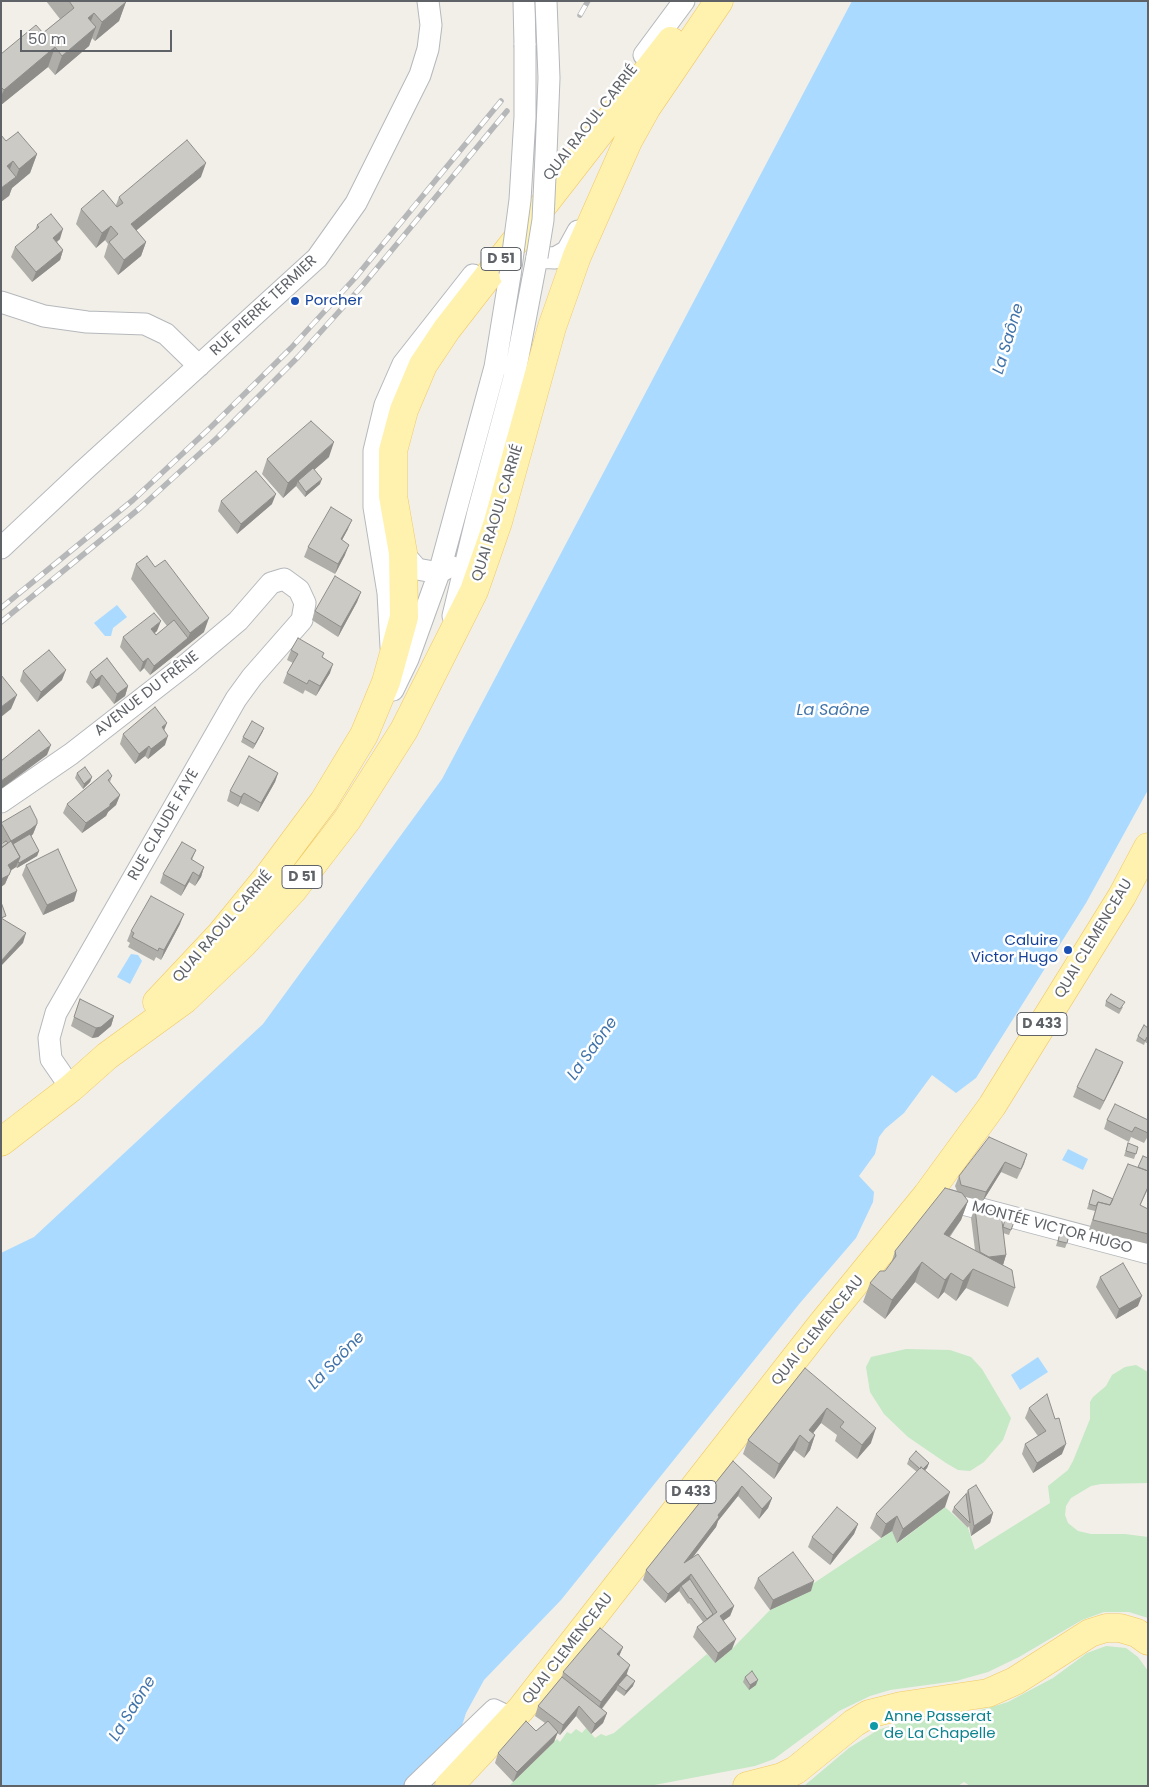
<!DOCTYPE html>
<meta charset="utf-8">
<style>
body{margin:0}
#map{position:relative;width:1149px;height:1787px;overflow:hidden;background:#f1efe8;font-family:Poppins,sans-serif}
canvas{display:block}
.frame{position:absolute;inset:0;border:2px solid #5f6368;pointer-events:none}
.scale{position:absolute;left:20px;top:30px;width:152px;height:22px;box-sizing:border-box;border:2px solid #5f6368;border-top:0;padding-left:6px;font-size:15px;line-height:18px;white-space:nowrap;color:#5f6368;-webkit-text-stroke:4px #fff;paint-order:stroke}
</style>
<div id="map">
<canvas width="1149" height="1787"></canvas>
<div class="frame"></div>
<div class="scale">50 m</div>
</div>
<script>
const context = document.querySelector('canvas').getContext('2d');
context.lineJoin = 'round';
function fillPath(path, color) {
  context.fillStyle = color;
  context.fill(path, 'evenodd');
}
function toPath(rows) {
  const path = new Path2D();
  for (const r of rows) {
    path.moveTo(r[0], r[1]);
    for (let i = 2; i < r.length; i += 2) path.lineTo(r[i], r[i + 1]);
  }
  return path;
}
function strokePath(path, color, width, dash) {
  context.strokeStyle = color;
  context.lineWidth = width;
  context.lineCap = dash ? 'butt' : 'round';
  context.setLineDash(dash || []);
  context.stroke(path);
}
function label(font, color, halo, rows, align = 'center') {
  context.font = font + ' Poppins,sans-serif';
  context.lineWidth = 5;
  context.setLineDash([]);
  context.textBaseline = 'middle';
  context.strokeStyle = halo;
  context.fillStyle = color;
  for (const [text, x, y, turn = 0] of rows) {
    context.save();
    context.translate(x, y);
    context.rotate((+turn || 0) * Math.PI / 180);
    context.textAlign = isNaN(turn) ? turn : align;
    if (halo) context.strokeText(text, 0, 0);
    context.fillText(text, 0, 0);
    context.restore();
  }
}
const green = toPath([
 [906,1349,950,1350,971,1357,982,1369,1011,1418,1003,1440,984,1462,970,1471,958,1470,946,1463,908,1437,884,1414,870,1392,866,1367,871,1357],
 [1136,1365,1148,1372,1148,1483,1101,1484,1091,1486,1071,1498,1066,1506,1065,1515,1068,1523,1078,1531,1091,1534,1125,1534,1148,1537,1148,1618,1129,1612,1104,1612,1082,1620,1019,1657,988,1672,956,1681,890,1690,870,1696,839,1711,774,1759,755,1766,649,1786,509,1786,557,1739,560,1742,567,1732,571,1734,576,1729,582,1733,586,1728,595,1738,601,1734,606,1736,614,1733,707,1654,715,1663,732,1649,770,1610,810,1591,808,1587,892,1531,898,1543,945,1507,968,1528,975,1550,1050,1503,1048,1486,1068,1470,1073,1461,1090,1419,1090,1402,1093,1397,1106,1386,1112,1375,1125,1367],
 [1106,1646,1126,1648,1138,1657,1148,1671,1148,1786,970,1786,964,1782,958,1786,804,1786,849,1748,878,1730,899,1723,971,1713,1008,1702,1053,1678,1087,1653]
]);
const water = toPath([
 [852,1,1148,1,1148,790,1086,903,976,1078,956,1093,932,1075,904,1113,885,1129,879,1137,875,1154,859,1176,874,1192,873,1202,856,1238,800,1303,561,1600,484,1680,466,1713,460,1732,406,1786,1,1786,1,1253,34,1237,263,1024,442,779],
 [117,605,127,617,113,628,111,636,105,636,94,623],
 [131,954,138,955,142,961,130,984,117,977],
 [1068,1149,1088,1159,1083,1170,1062,1160],
 [1038,1357,1048,1372,1020,1390,1011,1375]
]);
const minor = toPath([
 [524,1,525,45],
 [644,55,684,1],
 [1,302,44,316,87,322,145,324,166,334,199,366],
 [1,548,81,473,317,258,356,203,420,75,428,49,431,25,428,1],
 [403,553,417,569,439,573,450,566],
 [453,616,478,512,514,378,537,257,555,258,567,251,578,231],
 [391,647,388,593,374,507,374,451,385,405,403,364,473,275],
 [393,690,408,659,439,573,495,367,510,275],
 [1,802,71,754,188,663,238,621,271,583,284,579,299,590,305,603,302,620,252,677,236,699,56,1013,49,1038,51,1059,71,1088],
 [940,1198,1148,1253],
 [415,1786,494,1710,513,1719]
]);
const major = toPath([
 [157,1002,220,935,269,875,324,801,364,735,386,682,404,617,403,553,393,496,393,451,404,410,423,365,447,329,671,41],
 [1,1142,71,1088,107,1056,184,1000,243,944,293,890,347,820,404,730,474,591,498,522,552,327,577,256,628,141,647,107,719,1],
 [449,1786,521,1709,821,1325,927,1195,992,1106,1122,896,1148,847],
 [747,1786,782,1777,796,1770,854,1723,869,1714,901,1706,988,1693,1015,1681,1090,1633,1106,1628,1120,1628,1137,1633,1148,1641]
]);
const rail = toPath([
 [580,15,588,1],
 [1,608,133,500,211,427,291,348,355,278,501,101],
 [1,622,140,508,218,437,298,357,363,285,507,111]
]);
const minorBridge = toPath([
 [537,257,543,220,546,154,549,78,546,1],
 [510,275,520,200,525,117,525,45]
]);
const wall = toPath([
 [46,1,126,1,119,21,95,41,92,38,89,46,55,75,48,67,1,105,1,54,43,33,60,19],
 [6,141,37,154,30,173,12,188,9,196],
 [201,177,136,230,146,242,141,256,118,275,104,257,108,244,105,240,96,248,76,224,81,209,116,205,119,197],
 [37,225,60,239,57,242,63,250,60,260,32,282,11,257,15,247,35,231],
 [329,457,314,470,320,484,305,497,296,486,283,498,262,474,267,459],
 [221,501,272,504,237,534,218,511],
 [348,529,342,540,345,555,335,574,304,557,308,547],
 [136,564,204,632,150,675,144,668,140,672,120,647,123,637,157,631,155,633,156,635,167,626,131,579],
 [361,592,357,602,338,637,312,620,315,611],
 [291,650,323,657,330,673,316,696,305,690,303,694,283,683,287,673,293,663,287,660],
 [107,658,128,686,125,696,114,704,99,685,92,689,86,682,90,672],
 [23,671,62,680,37,702,20,681],
 [264,728,262,733,253,749,241,742,243,737],
 [164,730,165,745,148,759,145,756,135,764,120,744,123,734],
 [77,773,92,777,90,782,83,789,75,778],
 [278,773,275,782,258,812,240,803,238,807,227,801,230,791],
 [112,776,110,782,120,795,116,805,108,812,106,816,82,833,63,813,67,804],
 [1,823,37,824,33,834,31,836,39,851,37,856,17,868,16,867,11,870,5,884,1,887,1,844,3,843,1,841],
 [196,850,192,860,204,867,201,877,195,886,189,882,181,896,160,883,163,874],
 [26,865,74,901,43,915,22,875],
 [180,924,161,960,156,957,154,961,128,947,130,943,127,941,131,931],
 [80,999,114,1016,111,1026,98,1037,92,1038,71,1026],
 [1106,1001,1123,1007,1119,1014,1105,1006],
 [1148,1028,1148,1044,1145,1042,1144,1045,1136,1041,1138,1036],
 [1123,1062,1119,1072,1100,1110,1073,1097,1077,1087],
 [1107,1120,1148,1120,1148,1136,1144,1143,1131,1137,1129,1142,1104,1129],
 [1128,1143,1138,1147,1134,1159,1124,1156],
 [1027,1154,1017,1179,1001,1172,983,1201,965,1197,968,1201,961,1220,950,1237,975,1250,971,1218,975,1208,1003,1227,1005,1219,1014,1222,1009,1235,1003,1233,1006,1255,1003,1265,1015,1288,1008,1307,966,1288,956,1301,944,1292,938,1299,915,1282,885,1319,863,1302,870,1283,885,1271,891,1264,895,1251,957,1191,955,1186,959,1176],
 [1148,1158,1148,1189,1140,1206,1148,1209,1148,1244,1089,1230,1095,1211,1087,1209,1093,1190,1113,1199,1138,1167],
 [1060,1233,1067,1243,1065,1248,1056,1246],
 [1100,1277,1138,1306,1116,1319,1096,1287],
 [805,1368,871,1443,857,1459,835,1441,837,1435,821,1423,813,1433,815,1435,810,1450,804,1458,794,1450,774,1479,743,1454,748,1440],
 [1029,1408,1055,1419,1062,1454,1033,1473,1022,1454,1025,1444,1038,1436,1025,1418],
 [909,1459,929,1463,927,1468,925,1470,945,1507,897,1543,892,1531,881,1538,870,1528,876,1514,917,1472,907,1464],
 [733,1461,772,1498,768,1508,759,1519,738,1496,718,1521,716,1527,692,1557,734,1606,730,1616,723,1621,732,1649,715,1663,693,1637,697,1627,703,1622,689,1603,688,1604,679,1591,665,1603,643,1580,646,1570],
 [968,1490,993,1513,990,1523,971,1536,969,1526,968,1528,952,1512,954,1507,966,1494],
 [858,1524,854,1534,830,1565,808,1547,812,1537],
 [758,1578,811,1591,770,1610,754,1588],
 [623,1647,619,1656,627,1675,633,1686,624,1696,616,1690,602,1709,607,1713,603,1723,591,1734,576,1716,560,1735,557,1733,554,1742,513,1782,495,1763,498,1753,536,1731,545,1723,535,1716,538,1706,562,1677,563,1672],
 [745,1677,756,1685,749,1690,743,1682]
]);
const shadedWall = toPath([
 [126,2,119,21,95,41,102,22],
 [94,13,87,32,88,18],
 [96,27,89,46,55,75,62,56],
 [55,47,48,67,1,105,1,96,4,90],
 [37,154,30,173,12,188,19,169],
 [13,161,6,180,7,166],
 [206,163,201,177,126,239,131,224],
 [16,177,9,196,1,202,1,188],
 [111,226,105,240,96,248,102,233],
 [63,229,60,239,50,247,53,238],
 [146,242,141,256,118,275,124,260],
 [63,250,60,260,32,282,36,272],
 [334,442,329,457,299,483,298,481,296,486,283,498,288,483],
 [322,479,320,484,305,497,306,492],
 [276,494,272,504,237,534,241,524],
 [352,520,348,529,337,549,341,539],
 [349,545,345,555,335,574,338,564],
 [361,592,357,602,338,637,341,627],
 [209,618,204,632,150,675,154,666,188,638,190,633],
 [161,621,157,631,148,638,151,629],
 [148,658,144,668,140,672,143,662],
 [333,664,330,673,316,696,320,686],
 [66,670,62,680,37,702,41,692],
 [102,675,99,685,92,689,96,680],
 [128,686,125,696,114,704,117,694],
 [17,695,11,709,1,717,1,707],
 [167,723,163,733,162,727],
 [264,728,262,733,253,749,255,744],
 [168,736,165,745,148,759,151,749],
 [51,745,47,755,1,789,1,781],
 [149,746,145,756,135,764,139,754],
 [278,773,275,782,258,812,261,803],
 [92,777,90,782,83,789,84,784],
 [244,793,240,803,238,807,241,797],
 [120,795,116,805,108,812,106,816,82,833,86,823],
 [37,824,33,834,28,839,11,849,11,841],
 [39,851,37,856,17,868,19,863],
 [20,857,16,867,4,875,8,865],
 [204,867,201,877,195,886,199,876],
 [11,870,5,884,1,887,1,879],
 [193,872,189,882,181,896,185,886],
 [77,891,74,901,43,915,47,905],
 [184,914,180,924,161,960,164,950],
 [26,933,23,943,1,966,1,961],
 [114,1016,111,1026,98,1037,92,1038,96,1028],
 [1123,1062,1119,1072,1100,1110,1104,1101],
 [1027,1154,1024,1164,1017,1179],
 [1005,1162,1001,1172,983,1201,986,1192],
 [968,1201,961,1220,937,1253,944,1234],
 [1006,1255,1003,1265,980,1258],
 [922,1262,915,1282,885,1319,892,1300],
 [973,1269,966,1288,956,1301,963,1281],
 [951,1273,944,1292,938,1299,945,1280],
 [1142,1296,1138,1306,1116,1319,1119,1309],
 [827,1408,821,1423,807,1441,809,1430],
 [876,1428,871,1443,857,1459,862,1445],
 [800,1435,794,1450,774,1479,779,1464],
 [815,1435,810,1450,804,1458,809,1443],
 [1066,1444,1062,1454,1033,1473,1037,1463],
 [929,1463,927,1468,921,1475,922,1470],
 [742,1486,738,1496,718,1521,716,1527,681,1573,684,1563,718,1515],
 [950,1492,945,1507,897,1543,903,1529],
 [772,1498,768,1508,759,1519,762,1509],
 [993,1513,990,1523,971,1536,974,1526],
 [897,1516,892,1531,881,1538,886,1524],
 [858,1524,854,1534,830,1565,833,1555],
 [691,1574,688,1584,681,1586,679,1591,665,1603,668,1594],
 [814,1581,811,1591,770,1610,773,1600],
 [734,1606,730,1616,716,1626,720,1616],
 [736,1639,732,1649,715,1663,718,1653],
 [623,1647,617,1661,617,1654],
 [630,1665,625,1679,618,1685,616,1690,595,1717,601,1702],
 [758,1680,756,1685,749,1690,750,1685],
 [635,1681,633,1686,624,1696,626,1691],
 [579,1706,576,1716,560,1735,563,1725],
 [607,1713,603,1723,591,1734,595,1724],
 [558,1732,554,1742,513,1782,517,1772]
]);
const building = toPath([
 [69,1,126,1,126,2,102,22,94,13,88,18,96,27,62,56,55,47,4,90,1,87,1,54,36,25,43,33,74,8,69,1],
 [18,132,37,154,19,169,13,161,7,166,16,177,1,188,1,135,6,141,18,132],
 [187,140,206,163,131,224,146,242,124,260,109,242,118,234,111,226,102,233,81,209,103,190,117,207,123,203,119,197,187,140],
 [51,214,63,229,53,238,63,250,36,272,15,247,39,227,37,225,51,214],
 [311,421,334,442,288,483,267,459,311,421],
 [313,468,322,479,306,492,298,481,313,468],
 [256,471,276,494,241,524,221,501,256,471],
 [331,507,352,520,341,539,349,545,338,564,308,547,331,507],
 [147,556,155,567,165,560,209,618,190,633,136,564,147,556],
 [335,576,361,592,341,627,315,611,335,576],
 [154,613,161,621,151,629,156,635,174,620,188,638,154,666,148,658,143,662,123,637,154,613],
 [298,638,324,653,322,657,333,664,320,686,309,680,307,684,287,673,298,654,291,650,298,638],
 [49,650,66,670,41,692,23,671,49,650],
 [107,658,128,686,117,694,102,675,96,680,90,672,107,658],
 [1,675,17,695,1,707,1,675],
 [155,707,167,723,162,727,168,736,151,749,149,746,139,754,123,734,155,707],
 [252,721,264,728,255,744,243,737,252,721],
 [39,730,51,745,1,781,1,761,39,730],
 [249,756,278,773,261,803,244,793,241,797,230,791,249,756],
 [85,767,92,777,84,784,77,773,85,767],
 [108,770,112,776,108,780,120,795,110,804,110,806,86,823,67,804,108,770],
 [30,806,37,820,37,824,31,829,11,841,1,823,30,806],
 [30,834,39,851,19,863,18,862,20,857,13,844,30,834],
 [6,841,8,843,1,848,1,844,6,841],
 [11,841,20,857,8,865,11,870,9,875,1,879,1,848,11,841],
 [182,842,196,850,191,859,204,867,199,876,193,872,185,886,163,874,182,842],
 [58,849,77,891,47,905,26,865,58,849],
 [151,896,184,914,164,950,159,948,158,951,132,937,134,933,131,931,151,896],
 [1,902,6,916,1,918,1,902],
 [1,918,26,933,1,961,1,918],
 [1111,994,1125,1002,1120,1009,1106,1001,1111,994],
 [80,999,114,1016,101,1027,96,1028,74,1017,80,999],
 [1144,1025,1148,1028,1148,1038,1147,1037,1145,1041,1138,1036,1144,1025],
 [1096,1049,1123,1062,1104,1101,1077,1087,1096,1049],
 [1115,1104,1148,1120,1148,1133,1135,1127,1132,1132,1107,1120,1115,1104],
 [989,1137,1027,1154,1021,1169,1005,1162,986,1192,961,1185,959,1176,989,1137],
 [1128,1143,1138,1147,1136,1154,1126,1151,1128,1143],
 [1143,1156,1148,1158,1148,1171,1138,1167,1143,1156],
 [1128,1164,1148,1171,1148,1187,1140,1205,1148,1209,1148,1234,1093,1220,1098,1202,1110,1205,1128,1164],
 [945,1188,962,1193,968,1201,944,1234,1012,1270,1015,1288,973,1269,963,1281,951,1273,945,1280,922,1262,892,1300,870,1283,880,1271,885,1271,896,1256,895,1251,945,1188],
 [1093,1190,1113,1199,1110,1205,1098,1202,1096,1206,1089,1204,1093,1190],
 [977,1207,1001,1213,1006,1255,989,1257,980,1252,975,1208,977,1207],
 [1005,1219,1014,1222,1011,1230,1003,1227,1005,1219],
 [1060,1233,1069,1235,1067,1243,1058,1241,1060,1233],
 [1123,1263,1142,1296,1119,1309,1100,1277,1123,1263],
 [805,1368,876,1428,862,1445,840,1427,844,1422,827,1408,809,1430,815,1435,809,1443,800,1435,779,1464,748,1440,805,1368],
 [1047,1394,1055,1419,1059,1418,1066,1444,1037,1463,1025,1444,1046,1431,1029,1408,1047,1394],
 [916,1451,929,1463,923,1469,921,1467,920,1469,909,1459,916,1451],
 [733,1461,772,1498,762,1509,742,1486,718,1515,719,1517,684,1563,698,1554,734,1606,720,1616,736,1639,718,1653,697,1627,717,1612,691,1574,668,1594,646,1570,733,1461],
 [921,1467,950,1492,903,1529,897,1516,886,1524,876,1514,921,1467],
 [976,1485,993,1513,974,1526,968,1490,976,1485],
 [966,1494,970,1523,954,1507,966,1494],
 [837,1507,858,1524,833,1555,812,1537,837,1507],
 [793,1552,814,1581,773,1600,758,1578,793,1552],
 [690,1579,713,1614,707,1619,691,1598,690,1599,681,1586,690,1579],
 [600,1628,623,1647,617,1654,630,1665,601,1702,563,1672,600,1628],
 [752,1671,758,1680,750,1685,745,1677,752,1671],
 [627,1675,635,1681,626,1691,618,1685,627,1675],
 [562,1677,607,1713,595,1724,579,1706,563,1725,538,1706,562,1677],
 [526,1721,536,1731,548,1721,558,1732,517,1772,498,1753,526,1721]
]);
const markers = [
 [295,301,5,"#1a4fb4"],
 [1068,950,5,"#1a4fb4"],
 [874,1726,5,"#0f9aa8"]
];
const shields = [
 [501,259,40],
 [302,877,40],
 [1042,1024,50],
 [691,1492,50]
];
const shieldNames = [
 ["D 51",501,259],
 ["D 51",302,877],
 ["D 433",1042,1024],
 ["D 433",691,1492]
];
const streetNames = [
 ["QUAI RAOUL CARRIÉ",591,123,-52],
 ["RUE PIERRE TERMIER",264,306,-43],
 ["QUAI RAOUL CARRIÉ",498,513,-73],
 ["AVENUE DU FRÊNE",147,694,-38],
 ["RUE CLAUDE FAYE",164,825,-60],
 ["QUAI RAOUL CARRIÉ",223,927,-49],
 ["QUAI CLEMENCEAU",1094,939,-59],
 ["MONTÉE VICTOR HUGO",1052,1228,15],
 ["QUAI CLEMENCEAU",818,1331,-51],
 ["QUAI CLEMENCEAU",568,1649,-52]
];
const transitNames = [
 ["Porcher",305,301],
 ["Caluire",1058,941,"right"],
 ["Victor Hugo",1058,958,"right"]
];
const cultureNames = [
 ["Anne Passerat",884,1717],
 ["de La Chapelle",884,1734]
];
const waterNames = [
 ["La Saône",1009,339,-73],
 ["La Saône",833,711],
 ["La Saône",593,1049,-54],
 ["La Saône",337,1361,-46],
 ["La Saône",133,1709,-58]
];
fillPath(green, '#c5e8c5');
fillPath(water, '#aadaff');
strokePath(minor, '#b5b8bc', 23);
strokePath(major, '#f2c960', 29);
strokePath(minor, '#fff', 21);
strokePath(major, '#fff2af', 28);
strokePath(rail, '#b6b7b8', 5.5);
strokePath(rail, '#fff', 4, [11]);
strokePath(minorBridge, '#b5b8bc', 23, []);
strokePath(minorBridge, '#fff', 21);
fillPath(wall, '#afaea9');
fillPath(shadedWall, '#8f8d8a');
fillPath(building, '#cccac5');
strokePath(building, '#8f8d8a', 1);
for (const [x, y, r, color] of markers) {
  const dot = new Path2D();
  dot.arc(x, y, r, 0, 2 * Math.PI);
  context.fillStyle = color;
  context.fill(dot);
  strokePath(dot, '#fff', 2);
}
for (const [x, y, w] of shields) {
  const box = new Path2D();
  box.roundRect(x - w / 2, y - 11.5, w, 23, 4);
  context.fillStyle = '#fff';
  context.fill(box);
  strokePath(box, '#5f6368', 1);
}
label('bold 14px', '#5f6368', null, shieldNames);
label('15px', '#5f6368', '#fff', streetNames);
label('15px', '#164399', '#fff', transitNames, 'left');
label('15px', '#0d838f', '#fff', cultureNames, 'left');
label('italic 16px', '#4174aa', '#fff', waterNames);
</script>
